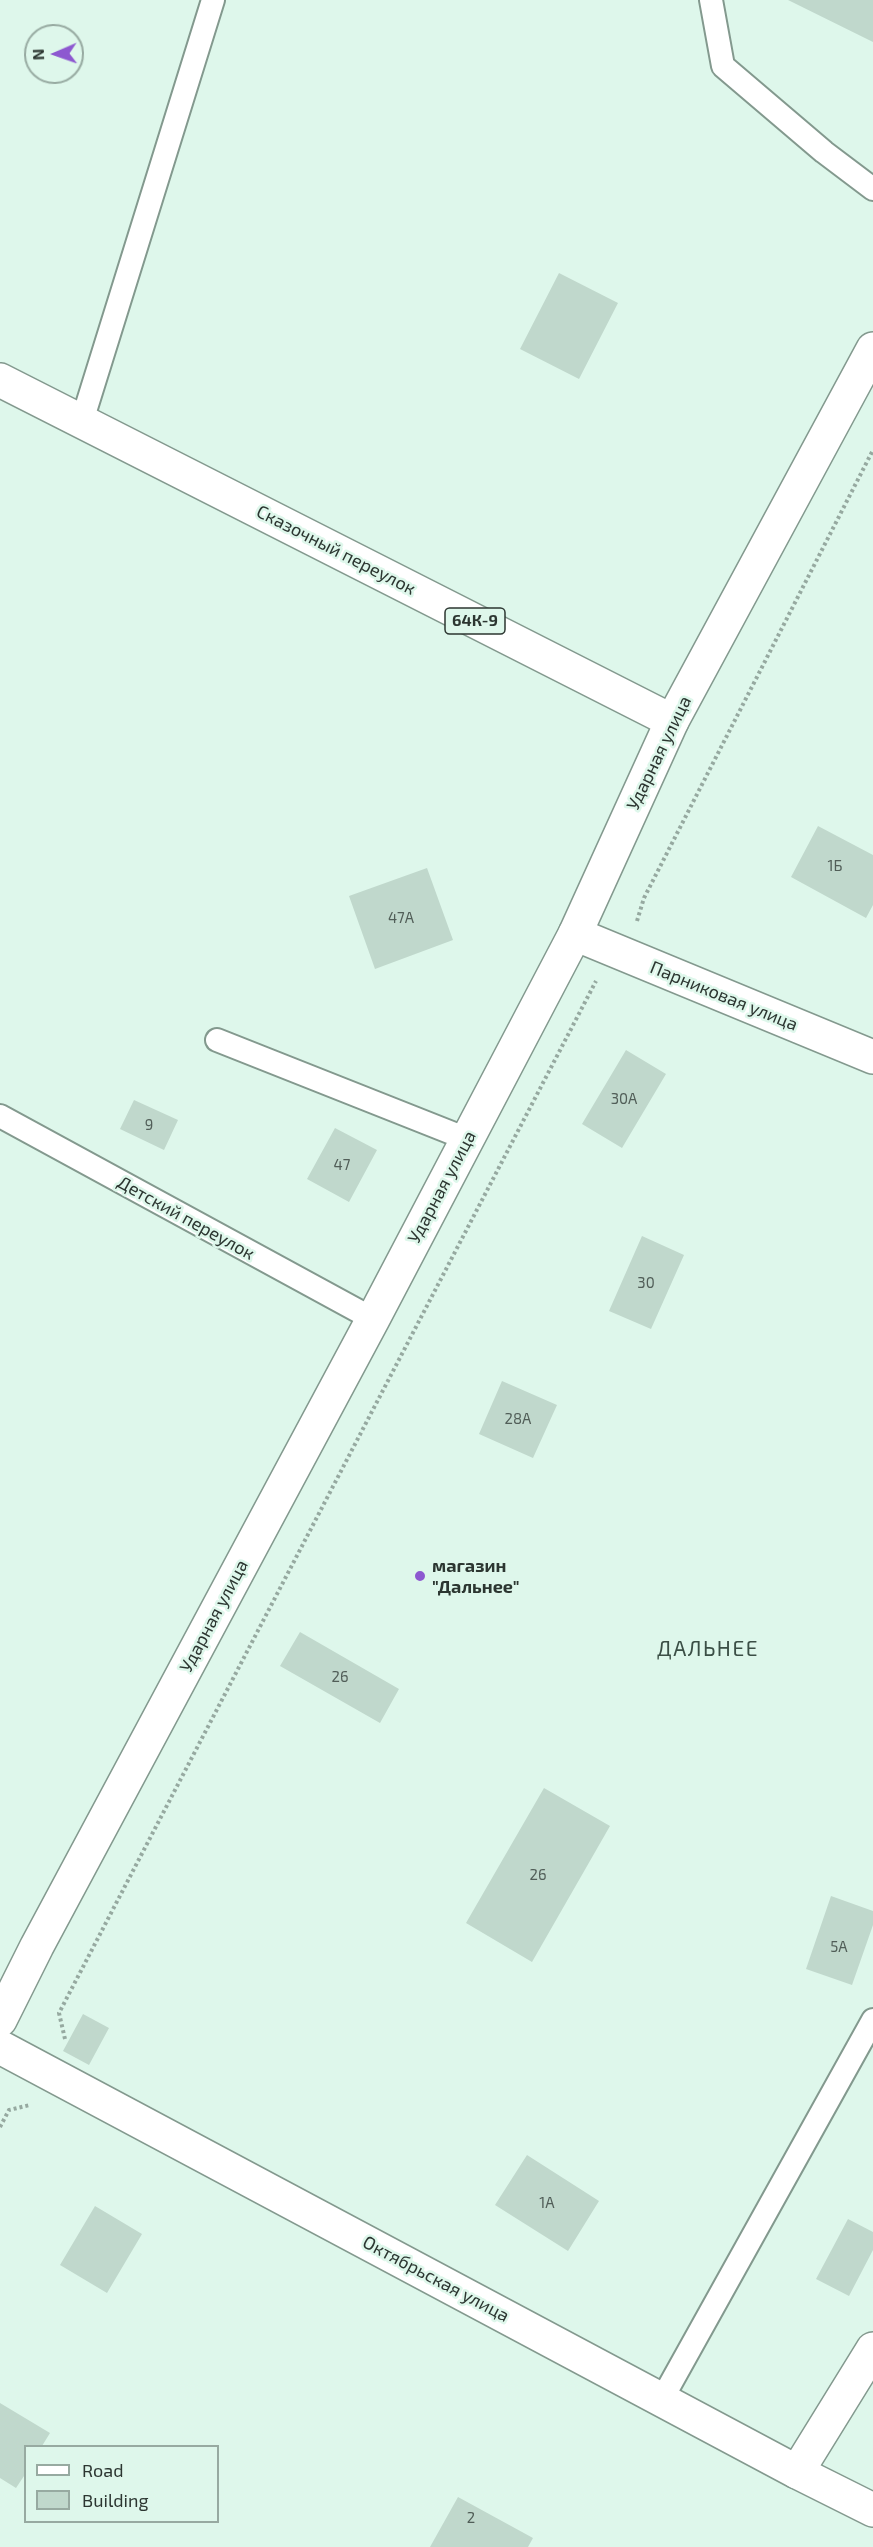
<!DOCTYPE html>
<meta charset="utf-8">
<style>
body{margin:0}
#map{position:relative;width:873px;height:2547px;overflow:hidden;background:#def7eb;font-family:"Exo 2",sans-serif}
canvas{display:block}
.legend{position:absolute;left:24px;top:2445px;width:195px;height:78px;box-sizing:border-box;background:#def7eb;border:2px solid #97aaa1;margin:0;padding:8px 10px;list-style:none;font-size:18px;color:#2c3631}
.legend li{display:flex;align-items:center;gap:12px;height:30px}
.legend b{width:30px;border:2px solid #97aaa1}
.north{position:absolute;left:24px;top:24px;width:60px;height:60px;box-sizing:border-box;background:#def7eb;border:2px solid #97aaa1;border-radius:50%;rotate:268deg;font-size:16px;font-weight:700;line-height:24px;text-align:center;color:#2c3631}
.north::after{content:'';display:block;margin:auto;width:21px;height:27px;background:#8d58d0;clip-path:polygon(50% 0,100% 100%,50% 72%,0 100%)}
</style>
<div id="map">
<canvas width="873" height="2547"></canvas>
<ul class="legend">
<li><b style="height:8px;background:#fff"></b>Road</li>
<li><b style="height:16px;background:#c0d8cc"></b>Building</li>
</ul>
<div class="north">N</div>
</div>
<script>
const context = document.querySelector('canvas').getContext('2d');
context.lineJoin = 'round';
function fillPath(path, color) {
  context.fillStyle = color;
  context.fill(path, 'evenodd');
}
function toPath(rows) {
  const path = new Path2D();
  for (const r of rows) {
    path.moveTo(r[0], r[1]);
    for (let i = 2; i < r.length; i += 2) path.lineTo(r[i], r[i + 1]);
  }
  return path;
}
function strokePath(path, color, width, dash) {
  context.strokeStyle = color;
  context.lineWidth = width;
  context.lineCap = dash ? 'butt' : 'round';
  context.setLineDash(dash || []);
  context.stroke(path);
}
function label(font, color, halo, rows, align = 'center') {
  context.font = font + ' "Exo 2",sans-serif';
  context.lineWidth = 5;
  context.setLineDash([]);
  context.textBaseline = 'middle';
  context.strokeStyle = halo;
  context.fillStyle = color;
  for (const [text, x, y, turn = 0] of rows) {
    context.save();
    context.translate(x, y);
    context.rotate((+turn || 0) * Math.PI / 180);
    context.textAlign = isNaN(turn) ? turn : align;
    if (halo) context.strokeText(text, 0, 0);
    context.fillText(text, 0, 0);
    context.restore();
  }
}
const building = toPath([
 [788,0,873,0,873,42],
 [559,273,618,303,579,379,520,349],
 [818,826,873,855,873,905,866,918,791,877],
 [427,868,453,940,375,969,349,896],
 [626,1050,666,1074,622,1148,582,1124],
 [134,1100,178,1120,164,1150,120,1129],
 [335,1128,377,1150,349,1202,307,1179],
 [642,1236,684,1255,651,1329,609,1311],
 [502,1381,557,1405,533,1458,479,1434],
 [300,1632,399,1689,380,1723,280,1666],
 [544,1788,610,1826,532,1962,466,1923],
 [831,1896,873,1911,873,1925,852,1985,806,1969],
 [83,2014,109,2028,89,2065,63,2051],
 [527,2155,599,2201,568,2251,495,2205],
 [95,2206,142,2234,107,2293,60,2265],
 [848,2219,873,2232,873,2250,849,2296,816,2279],
 [0,2403,50,2433,42,2446,26,2446,26,2473,16,2488,0,2478],
 [458,2497,533,2538,528,2547,430,2547]
]);
const path = toPath([
 [637,921,644,898,873,450],
 [65,2039,59,2013,596,981],
 [0,2127,9,2110,30,2105]
]);
const service = toPath([
 [711,0,723,66,824,152,873,189],
 [82,421,213,0],
 [217,1040,467,1139],
 [0,1116,373,1319],
 [662,2399,873,2020]
]);
const minor = toPath([
 [575,934,873,1057],
 [797,2472,873,2349]
]);
const tertiary = toPath([
 [0,2020,37,1946,373,1319,575,934,672,721],
 [0,2047,797,2472,873,2510]
]);
const primary = toPath([
 [0,380,672,721,873,349]
]);
const markers = [
 [420,1576,6,"#8d58d0"]
];
const numberNames = [
 ["1Б",835,866],
 ["47А",401,918],
 ["30А",624,1099],
 ["9",149,1125],
 ["47",342,1165],
 ["30",646,1283],
 ["28А",518,1419],
 ["26",340,1677],
 ["26",538,1875],
 ["5А",839,1947],
 ["1А",547,2203],
 ["2",471,2518]
];
const shields = [
 [475,621,60]
];
const shieldNames = [
 ["64К-9",475,621]
];
const streetNames = [
 ["Сказочный переулок",336,550,27],
 ["Ударная улица",659,753,-64],
 ["Парниковая улица",724,996,22],
 ["Ударная улица",442,1187,-62],
 ["Детский переулок",186,1218,29],
 ["Ударная улица",214,1616,-62],
 ["Октябрьская улица",436,2279,28]
];
const poiNames = [
 ["магазин",432,1566],
 ["\"Дальнее\"",432,1587]
];
const quarterNames = [
 ["ДАЛЬНЕЕ",708,1649]
];
fillPath(building, '#c0d8cc');
strokePath(service, '#83998e', 26);
strokePath(minor, '#83998e', 36);
strokePath(tertiary, '#83998e', 36);
strokePath(primary, '#83998e', 36);
strokePath(path, '#96a9a0', 4, [3, 3]);
strokePath(service, '#fff', 22);
strokePath(minor, '#fff', 33);
strokePath(tertiary, '#fff', 33);
strokePath(primary, '#fff', 33);
for (const [x, y, r, color] of markers) {
  const dot = new Path2D();
  dot.arc(x, y, r, 0, 2 * Math.PI);
  context.fillStyle = color;
  context.fill(dot);
  strokePath(dot, '#def7eb', 2);
}
label('15px', '#515e58', null, numberNames);
for (const [x, y, w] of shields) {
  const box = new Path2D();
  box.roundRect(x - w / 2, y - 13, w, 26, 4.5);
  context.fillStyle = '#def7eb';
  context.fill(box);
  strokePath(box, '#2c3631', 1.5);
}
label('bold 16px', '#2c3631', null, shieldNames);
label('18px', '#2c3631', '#def7eb', streetNames);
label('bold 18px', '#2c3631', '#def7eb', poiNames, 'left');
context.letterSpacing = '1.5px';
label('21px', '#3b4f46', '#def7eb', quarterNames);
context.letterSpacing = '0px';
</script>
